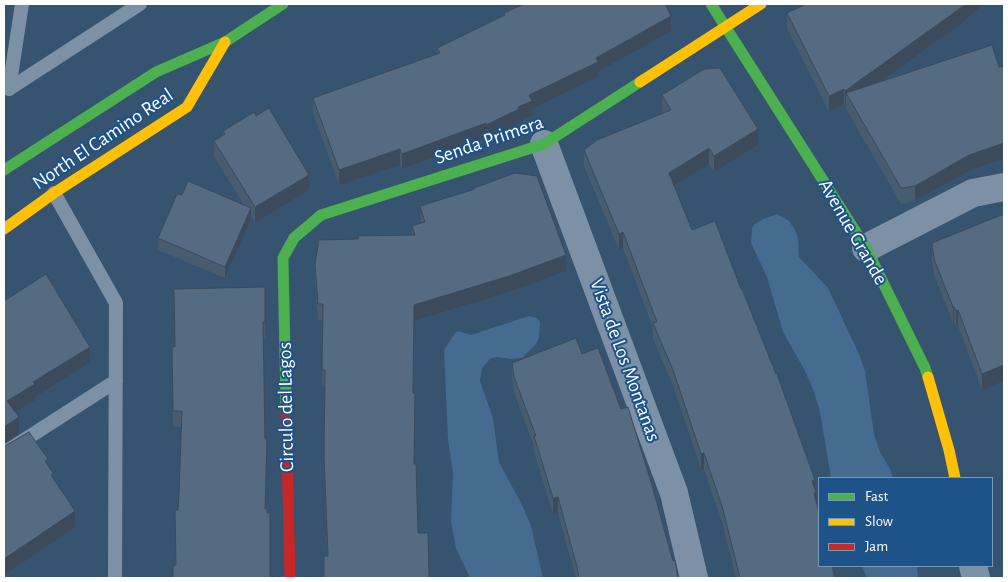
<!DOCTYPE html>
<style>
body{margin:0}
#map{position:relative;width:1008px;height:582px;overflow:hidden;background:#365370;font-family:"Alegreya Sans",sans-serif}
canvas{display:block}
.frame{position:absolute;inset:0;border:5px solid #fff;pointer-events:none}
.legend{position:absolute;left:818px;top:477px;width:175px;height:90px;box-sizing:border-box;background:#1e5389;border:1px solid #7898b8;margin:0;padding:6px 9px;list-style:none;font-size:15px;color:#fff}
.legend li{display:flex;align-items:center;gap:10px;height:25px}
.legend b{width:25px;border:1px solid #7898b8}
</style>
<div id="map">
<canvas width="1008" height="582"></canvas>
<div class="frame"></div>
<ul class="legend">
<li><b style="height:6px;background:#4caf50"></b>Fast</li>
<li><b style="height:6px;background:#ffc107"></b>Slow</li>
<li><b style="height:6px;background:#c62828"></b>Jam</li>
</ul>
</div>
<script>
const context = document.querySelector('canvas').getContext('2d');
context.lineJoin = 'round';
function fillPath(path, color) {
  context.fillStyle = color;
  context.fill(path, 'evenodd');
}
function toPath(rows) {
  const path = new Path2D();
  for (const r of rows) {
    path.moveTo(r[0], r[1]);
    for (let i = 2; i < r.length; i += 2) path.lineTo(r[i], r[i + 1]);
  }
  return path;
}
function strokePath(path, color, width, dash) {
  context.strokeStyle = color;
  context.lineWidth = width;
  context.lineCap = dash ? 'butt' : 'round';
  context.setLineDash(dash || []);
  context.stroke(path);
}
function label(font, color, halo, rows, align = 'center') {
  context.font = font + ' "Alegreya Sans",sans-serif';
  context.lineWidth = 4;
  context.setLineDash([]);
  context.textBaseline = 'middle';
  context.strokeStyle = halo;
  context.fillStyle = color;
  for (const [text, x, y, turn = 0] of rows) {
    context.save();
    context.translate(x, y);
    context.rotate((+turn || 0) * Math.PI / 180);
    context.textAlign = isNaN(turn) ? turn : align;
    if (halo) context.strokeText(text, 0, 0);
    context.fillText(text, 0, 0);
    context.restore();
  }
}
const water = toPath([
 [777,214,789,221,795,230,798,238,799,257,828,288,859,354,865,371,874,434,880,452,890,469,893,478,831,478,820,412,813,389,804,369,783,332,767,277,751,243,752,228,755,224,763,219],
 [529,316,537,318,540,322,539,338,536,344,522,358,510,359,497,357,490,359,482,368,480,381,493,418,499,462,522,505,531,526,543,578,470,578,456,548,451,521,453,473,448,440,444,350,455,333,458,331,471,335],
 [862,566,917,566,918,578,867,578]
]);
const lane = toPath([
 [9,89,140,4],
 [9,89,22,4],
 [54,193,116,303,115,578],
 [4,453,116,381]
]);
const street = toPath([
 [544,144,674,493,694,578],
 [866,248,973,193,1004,187],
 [973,566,976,578]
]);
const fast = toPath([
 [711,4,866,248,925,368,928,377],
 [4,170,156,72,225,42,283,4],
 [286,405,283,258,294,238,321,215,544,144,640,82]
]);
const slow = toPath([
 [640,82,761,4],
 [4,229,54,193,187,107,225,42],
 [928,377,949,450,955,478]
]);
const jam = toPath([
 [286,405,290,578]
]);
const wall = toPath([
 [981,4,981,6,961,24,880,82,999,67,1004,67,1004,159,969,171,915,201,901,204,846,109,846,106,845,107,844,104,829,112,787,29,787,13],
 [504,13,671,31,598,72,598,77,532,109,532,116,519,122,519,124,486,140,486,138,402,169,400,165,339,185,313,113,313,98,437,54,437,48,504,15],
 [662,95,758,145,714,172,709,164,674,186,692,230,815,488,816,500,835,578,736,578,722,522,704,469,701,469,673,386,653,339,653,328,623,248,619,250,584,166,584,150,663,113,662,111],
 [256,116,309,190,255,223,251,216,251,220,225,278,158,250,158,238,182,195,244,205,214,157,214,141,223,136,223,131],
 [474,188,566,271,509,292,414,321,413,393,327,556,324,472,325,385,322,385,323,320,318,320,315,280,315,264,358,239,412,235,412,226,421,224,420,206,474,190],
 [1004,214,1004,381,982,390,958,326,956,327,954,322,953,323,934,275,932,259,932,243],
 [265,287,265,338,263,338,265,439,267,455,175,565,179,494,181,427,173,427,172,363,175,347],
 [582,354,678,578,576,578,558,513,553,514,534,452,534,446,514,393,512,378,512,363]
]);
const shadedWall = toPath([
 [966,4,981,4,981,6,961,24,852,102,846,93,846,106,845,107,845,91],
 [671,16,671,31,598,72,598,77,532,109,532,116,519,122,519,124,486,140,486,125,518,107,529,95],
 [844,89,844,104,829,112,829,96],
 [486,123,486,138,402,169,402,154],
 [758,129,758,145,714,172,714,156],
 [1004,143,1004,159,969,171,915,201,915,186,969,155],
 [709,148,709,164,669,189,669,173],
 [400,149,400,165,339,185,339,170],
 [309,175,309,190,255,223,255,207],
 [251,208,251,220,225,278,225,267],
 [623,232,623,248,619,250,619,234],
 [566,255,566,271,509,292,414,321,414,305],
 [954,306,954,322,953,323,953,307],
 [958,310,958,326,956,327,956,311],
 [90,347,90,362,35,397,35,400,7,417,7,401,33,382],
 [1004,365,1004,381,982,390,982,374],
 [19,417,19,433,4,443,4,427],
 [704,453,704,469,701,469,701,454],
 [815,480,815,492,816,492,816,508,812,481],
 [558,497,558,513,553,514,553,498],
 [75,511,75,527,4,575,4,559]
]);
const building = toPath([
 [524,4,665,4,671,16,596,58,598,62,529,95,532,101,518,107,519,109,486,125,486,123,402,154,400,149,339,170,313,98,440,53,437,48,505,15,504,13,524,4],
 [806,4,966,4,845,91,844,89,829,96,787,13,806,4],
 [992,45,999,67,1004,67,1004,143,969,155,915,186,901,188,846,93,992,45],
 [720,68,758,129,714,156,709,148,669,173,692,230,715,221,741,289,742,289,776,374,777,374,815,480,812,481,816,492,814,493,819,513,819,566,832,566,835,578,740,578,722,506,704,453,701,454,673,370,653,323,657,322,623,232,619,234,584,150,597,140,671,110,662,95,704,69,720,68],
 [269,108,309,175,255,207,214,141,225,134,223,131,254,112,256,116,269,108],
 [515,173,537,176,566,255,509,276,414,305,413,393,415,393,414,464,416,464,418,533,428,533,429,578,324,578,324,556,328,556,324,456,325,370,322,370,323,304,318,304,315,264,319,240,358,239,358,236,415,235,412,226,425,222,420,206,475,189,474,188,515,173],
 [188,181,251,208,225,267,158,238,177,194,182,195,188,181],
 [1004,214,1004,365,982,374,958,310,956,311,954,306,953,307,934,259,932,243,1004,214],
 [46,274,90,347,33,382,35,384,7,401,19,417,4,427,4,301,46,274],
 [265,287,265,322,263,322,265,439,267,439,265,509,267,509,267,513,270,513,270,578,173,578,173,565,176,565,175,510,178,510,179,494,182,411,173,411,172,347,175,347,174,289,265,287],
 [576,338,582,354,598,348,621,409,628,407,651,482,673,561,675,560,678,578,579,578,577,567,558,497,553,498,534,436,536,436,514,377,512,363,576,338],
 [29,432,48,459,45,461,53,473,51,475,75,511,4,559,4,445,5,446,29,432]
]);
const streetNames = [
 ["North El Camino Real",103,139,-34],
 ["Senda Primera",489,140,-19],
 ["Avenue Grande",853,232,60],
 ["Vista de Los Montanas",625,360,70],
 ["Circulo del Lagos",286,407,-91]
];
fillPath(water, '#466b91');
strokePath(lane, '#7d91a6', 14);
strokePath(street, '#7d91a6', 28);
strokePath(fast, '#4caf50', 11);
strokePath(slow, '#ffc107', 11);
strokePath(jam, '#c62828', 11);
fillPath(wall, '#485c70');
fillPath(shadedWall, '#3b4b5b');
fillPath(building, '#546b82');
strokePath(building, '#3b4b5b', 1);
label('20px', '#fff', '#1e5389', streetNames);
</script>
